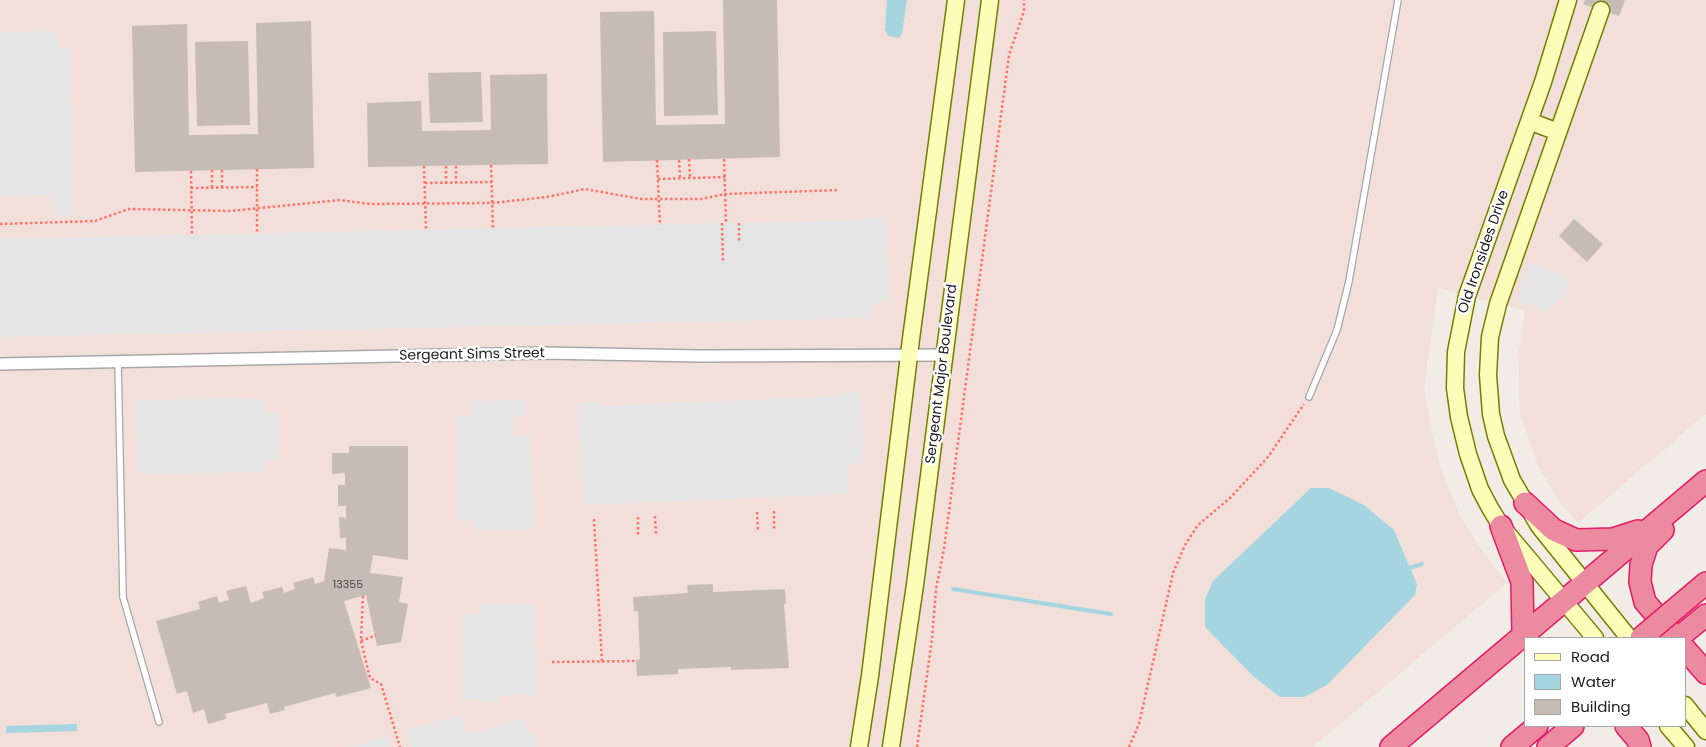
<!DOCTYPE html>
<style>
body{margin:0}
#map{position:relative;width:1706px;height:747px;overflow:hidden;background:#f1ede6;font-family:Poppins,sans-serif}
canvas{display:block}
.legend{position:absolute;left:1524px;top:637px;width:162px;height:90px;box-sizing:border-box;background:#fff;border:1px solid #a6a6a6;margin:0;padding:6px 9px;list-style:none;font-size:15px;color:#202020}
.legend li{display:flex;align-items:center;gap:10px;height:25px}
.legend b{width:25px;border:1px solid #a6a6a6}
</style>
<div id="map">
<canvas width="1706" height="747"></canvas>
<ul class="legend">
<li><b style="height:6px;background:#fcfdb8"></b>Road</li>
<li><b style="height:14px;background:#a4d5e1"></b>Water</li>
<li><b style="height:14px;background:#c6bcb5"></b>Building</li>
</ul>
</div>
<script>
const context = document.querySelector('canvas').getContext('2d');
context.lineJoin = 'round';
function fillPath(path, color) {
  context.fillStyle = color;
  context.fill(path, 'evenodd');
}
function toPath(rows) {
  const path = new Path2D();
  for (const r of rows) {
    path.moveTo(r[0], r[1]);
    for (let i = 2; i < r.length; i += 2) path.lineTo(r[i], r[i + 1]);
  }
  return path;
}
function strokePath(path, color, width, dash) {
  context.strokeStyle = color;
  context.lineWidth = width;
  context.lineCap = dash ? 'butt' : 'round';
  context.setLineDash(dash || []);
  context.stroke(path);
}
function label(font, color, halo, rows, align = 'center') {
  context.font = font + ' Poppins,sans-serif';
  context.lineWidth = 5;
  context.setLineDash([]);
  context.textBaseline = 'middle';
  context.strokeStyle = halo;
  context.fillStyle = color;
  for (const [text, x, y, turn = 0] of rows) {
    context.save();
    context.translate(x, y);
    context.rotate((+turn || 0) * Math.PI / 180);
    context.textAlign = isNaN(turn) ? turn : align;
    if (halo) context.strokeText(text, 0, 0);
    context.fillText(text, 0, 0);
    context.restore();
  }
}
const military = toPath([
 [0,0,1706,0,1706,414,1578,523,1560,503,1538,466,1520,414,1518,356,1525,311,1438,288,1424,388,1433,438,1442,471,1459,514,1485,555,1507,583,1313,747,0,747]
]);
const parking = toPath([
 [58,31,58,47,70,47,73,215,53,215,52,195,0,196,0,32],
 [867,218,886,218,888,301,877,301,871,308,872,318,0,337,0,239,726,223,867,220],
 [1530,264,1570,278,1567,290,1556,303,1546,311,1516,300],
 [860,391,863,463,848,464,848,494,583,505,578,402,599,402,600,406,844,396,844,392],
 [264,398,264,412,278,412,279,460,265,461,265,472,138,474,136,400],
 [525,400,525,416,513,416,513,436,531,436,533,529,476,530,476,521,459,521,457,415,472,415,472,401],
 [480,604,534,604,536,694,498,696,498,702,481,702,481,699,462,699,462,614,480,614],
 [461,715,467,735,523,719,527,734,533,732,537,747,411,747,406,730],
 [387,736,390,747,349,747]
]);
const water = toPath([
 [887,0,907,0,902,33,899,38,888,36,885,29],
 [1311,488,1329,488,1364,505,1394,530,1417,584,1415,595,1327,685,1304,697,1280,697,1253,676,1205,627,1205,599,1213,581],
 [77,724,77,731,6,733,6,726]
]);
const stream = toPath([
 [1410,568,1422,564],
 [953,589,1111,614]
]);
const building = toPath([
 [723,0,777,0,780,157,603,162,600,12,654,11,656,125,725,124],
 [1585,0,1625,0,1619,16,1583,4],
 [311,21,314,168,135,172,132,26,187,24,189,135,258,134,256,23],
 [716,31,718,115,664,116,663,32],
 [248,41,250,125,197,126,195,42],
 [481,72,483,122,430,123,428,73],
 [547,74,548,164,368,167,367,103,421,101,422,131,491,130,490,75],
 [1574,219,1603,244,1587,262,1559,236],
 [349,446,408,446,408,560,373,555,370,573,403,577,399,602,408,604,401,642,377,646,366,595,344,601,371,688,337,697,335,693,284,707,285,710,270,714,267,703,225,714,226,719,208,724,204,709,193,713,187,691,177,694,156,621,200,609,198,602,217,596,219,603,229,600,226,591,246,586,251,603,264,598,262,592,282,587,284,593,295,589,293,583,313,577,315,584,324,581,329,548,346,550,346,538,340,538,339,517,346,518,346,506,338,506,338,485,345,485,345,473,332,474,332,453,349,453],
 [713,584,713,592,785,589,786,604,784,604,789,668,731,670,731,667,678,669,678,674,637,676,636,660,640,659,638,611,634,611,633,597,688,593,687,585]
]);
const path = toPath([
 [689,159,690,178],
 [724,159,726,223],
 [657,160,660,225],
 [679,160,680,178],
 [491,165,493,228],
 [424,166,426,230],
 [446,166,446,183],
 [456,166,456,182],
 [257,169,257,233],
 [212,170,212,187],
 [222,170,222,187],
 [191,171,192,235],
 [658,179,725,177],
 [425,183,492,182],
 [191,188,257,187],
 [722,223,723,263],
 [739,223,739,243],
 [0,224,95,221,129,209,231,211,340,200,370,204,492,203,547,197,585,189,641,199,701,199,725,194,839,190],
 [774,511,774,531],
 [757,512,758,532],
 [655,516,656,536],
 [638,517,638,537],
 [594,519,602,662],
 [363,596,361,641,370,678,381,684,400,747],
 [361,641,376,635],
 [552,662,636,661],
 [917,747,932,639,936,589,944,549,1009,55,1024,11,1024,0],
 [1129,747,1139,724,1173,573,1185,545,1198,525,1230,498,1268,457,1304,404]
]);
const lane = toPath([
 [118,362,123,597,159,722],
 [1309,397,1337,330,1349,281,1398,0]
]);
const street = toPath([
 [0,364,545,353,700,356,944,355]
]);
const secondary = toPath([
 [1568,0,1543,82,1467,296,1456,352,1455,388,1459,417,1468,454,1480,489,1490,508,1501,526,1595,638],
 [1601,10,1498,304,1490,337,1488,375,1491,414,1496,436,1512,480,1539,526,1629,638],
 [1529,121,1558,132],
 [1685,705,1706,731],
 [1668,726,1686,747],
 [859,747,870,676,911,339,956,0],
 [891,747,915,585,990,0]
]);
const highway = toPath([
 [1525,503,1554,530,1576,540,1613,539,1638,531],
 [1501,526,1522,582,1523,634],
 [1663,530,1647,546,1641,565,1640,582,1645,602,1676,638],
 [1674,610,1706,583],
 [1678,638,1706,615],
 [1685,649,1706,673],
 [1626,726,1638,740,1640,747],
 [1391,747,1706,481],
 [1512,747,1537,726],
 [1548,747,1573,726]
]);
const highwayBridge = toPath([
 [1641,638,1674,610]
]);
const numberNames = [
 ["13355",348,585]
];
const streetNames = [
 ["Old Ironsides Drive",1484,252,-71],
 ["Sergeant Sims Street",472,355,-1],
 ["Sergeant Major Boulevard",942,374,-83]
];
fillPath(military, '#f3dfd9');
fillPath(parking, '#e4e4e4');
fillPath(water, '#a4d5e1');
strokePath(stream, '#a4d5e1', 4);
fillPath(building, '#c6bcb5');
strokePath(lane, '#a7a7a7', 8);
strokePath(street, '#a7a7a7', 14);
strokePath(secondary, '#757e00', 19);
strokePath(highway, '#e51c69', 24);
strokePath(path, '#ff7369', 2.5, [2.5, 2.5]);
strokePath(lane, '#fff', 5.5);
strokePath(street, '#fff', 11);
strokePath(secondary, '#fcfdb8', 16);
strokePath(highway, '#ec8aa0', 21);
strokePath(highwayBridge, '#e51c69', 24, []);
strokePath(highwayBridge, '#ec8aa0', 21);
label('11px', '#4a4745', null, numberNames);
label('14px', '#202020', '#fff', streetNames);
</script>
